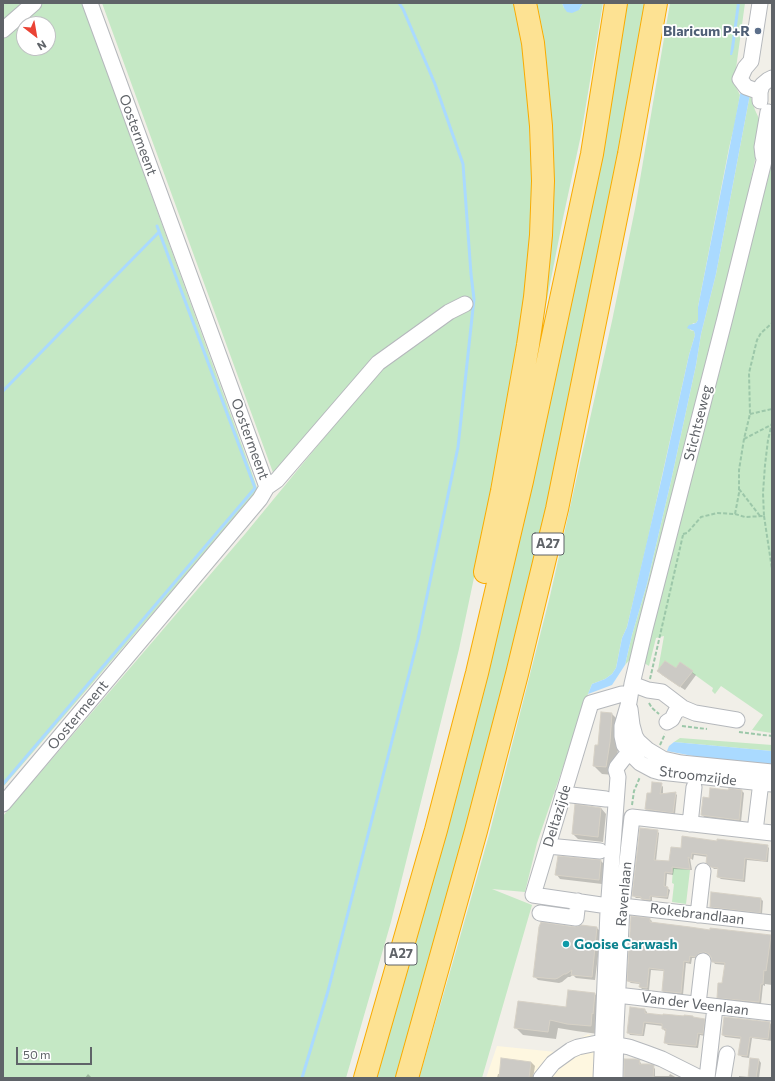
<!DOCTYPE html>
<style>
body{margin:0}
#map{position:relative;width:775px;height:1081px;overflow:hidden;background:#f1efe8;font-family:Commissioner,sans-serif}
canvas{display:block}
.frame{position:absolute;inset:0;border:4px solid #5f6368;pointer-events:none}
.north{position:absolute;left:16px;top:16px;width:40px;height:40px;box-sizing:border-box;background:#fff;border:1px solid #bfc1c3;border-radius:50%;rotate:149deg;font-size:11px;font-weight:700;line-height:16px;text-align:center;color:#5f6368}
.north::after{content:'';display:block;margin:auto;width:14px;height:18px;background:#ea4335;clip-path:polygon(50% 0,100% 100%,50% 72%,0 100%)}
.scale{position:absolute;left:16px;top:1047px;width:76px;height:18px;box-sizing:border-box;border:2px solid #5f6368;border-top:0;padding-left:5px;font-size:12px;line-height:14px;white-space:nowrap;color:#5f6368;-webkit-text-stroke:3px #fff;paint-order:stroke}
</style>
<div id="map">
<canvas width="775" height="1081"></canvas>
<div class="frame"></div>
<div class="north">N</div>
<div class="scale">50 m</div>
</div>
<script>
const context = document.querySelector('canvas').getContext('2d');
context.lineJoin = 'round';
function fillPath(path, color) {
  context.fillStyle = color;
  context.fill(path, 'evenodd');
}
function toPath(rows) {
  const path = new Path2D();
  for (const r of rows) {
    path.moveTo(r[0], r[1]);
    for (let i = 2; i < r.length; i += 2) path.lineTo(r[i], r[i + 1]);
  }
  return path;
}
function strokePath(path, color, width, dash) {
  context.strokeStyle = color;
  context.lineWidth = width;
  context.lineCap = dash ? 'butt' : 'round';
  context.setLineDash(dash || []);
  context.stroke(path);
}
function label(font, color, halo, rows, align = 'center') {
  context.font = font + ' Commissioner,sans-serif';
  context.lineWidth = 3.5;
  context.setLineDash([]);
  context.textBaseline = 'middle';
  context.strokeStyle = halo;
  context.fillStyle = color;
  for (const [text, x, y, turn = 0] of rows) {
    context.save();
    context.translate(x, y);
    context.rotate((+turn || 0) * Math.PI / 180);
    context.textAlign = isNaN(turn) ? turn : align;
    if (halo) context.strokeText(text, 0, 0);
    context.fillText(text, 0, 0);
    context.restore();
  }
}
const commercial = toPath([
 [588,1034,607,1045,605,1078,486,1078,497,1046,556,1052]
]);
const green = toPath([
 [3,3,82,3,252,473,258,491,3,787],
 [24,24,48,24,48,48,24,48],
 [102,3,514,3,523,54,529,106,530,148,532,173,532,213,525,304,496,473,459,649,391,922,346,1078,3,1078,3,816,245,534,388,360,391,347,275,478],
 [531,3,562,3,564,8,579,10,583,3,603,3,581,135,563,218,531,381,539,293],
 [626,3,647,3,566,426,496,718,398,1078,375,1078],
 [670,3,745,3,734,83,740,95,735,123,729,148,698,307,698,320,696,323,693,323,690,330,694,331,695,335,689,355,647,543,627,627,622,638,616,668,612,674,605,679,592,684,588,694,537,843,525,892,492,889,532,905,482,1078,419,1078,452,965,489,835,550,596,612,321,635,209],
 [750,94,755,110,762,125,745,210,634,655,625,665,632,635,647,584,671,481,696,365,701,334,716,274],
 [772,156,772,733,752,730,763,715,721,686,715,694,712,691,713,688,691,672,658,670,664,636,656,638,649,666,644,663,672,545],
 [680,738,772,745,772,751,674,742],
 [673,868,690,870,686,904,672,902,674,884,672,883]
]);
const water = toPath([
 [562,3,583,3,579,10,572,13,567,12,564,8],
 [737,3,740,3,734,48,732,55,730,55],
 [741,90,750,94,716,274,701,334,696,365,671,481,647,584,632,635,625,665,612,685,588,694,592,684,605,679,612,674,616,668,622,638,627,627,662,477,689,355,695,335,694,331,687,328,689,325,696,323,698,320,698,307],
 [674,742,772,751,772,765,714,760,667,751,669,746]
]);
const shadow = toPath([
 [676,669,692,672,696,675,685,690,662,675,659,671],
 [602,713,612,714,620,722,618,750,614,775,602,774,594,766,598,746],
 [661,784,663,787,663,795,675,793,677,795,675,814,648,811,646,809],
 [729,791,742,791,744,793,741,822,704,817,702,815,710,799],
 [601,808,606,814,603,842,578,839,573,834],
 [657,831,659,833,656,861,670,862,682,849,718,842,767,846,769,848,768,862,747,860,745,882,721,879,718,877,719,869,714,869,708,863,708,857,694,855,693,860,690,858,692,870,674,869,673,875,667,874,666,887,670,890,668,899,652,897,652,902,644,901,641,898,636,898,633,895],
 [601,861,604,864,602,884,560,879,557,875],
 [761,899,763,901,762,914,713,909,711,906],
 [649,919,652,921,651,923,710,931,711,929,772,936,772,985,765,984,765,986,763,985,761,1004,720,999,718,997,723,984,726,965,715,964,713,961,711,956,707,954,701,955,698,958,692,958,691,964,686,963,683,995,665,993,663,991,665,971,651,970,649,990,642,989,640,987,640,984,631,983,628,981],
 [581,926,597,928,601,932,595,980,576,978,573,975,570,977,568,977,562,982,559,983,538,980,534,976,575,928],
 [594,993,602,1001,598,1034,576,1031,558,1028,556,1039,523,1035,515,1027,567,1008],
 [645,1010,647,1012,647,1015,704,1020,706,1022,705,1036,700,1035,698,1048,668,1045,665,1042,667,1031,665,1031,663,1029,663,1026,646,1024,644,1036,630,1035,628,1032],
 [725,1018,770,1023,772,1025,772,1041,752,1038,749,1058,742,1057,739,1054,742,1039,725,1037,723,1035],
 [759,1060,761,1063,759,1078,739,1078,739,1076,749,1077],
 [639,1061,641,1063,641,1065,653,1066,655,1069,655,1076,669,1076,670,1074,677,1078,625,1078],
 [531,1062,535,1066,533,1078,497,1078,498,1074,500,1074],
 [88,1074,92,1078,85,1078]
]);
const stream = toPath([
 [3,391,159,232],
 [3,784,255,488,157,226],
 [302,1078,328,991,418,639,458,447,474,299,471,274,463,164,435,84,403,9,399,3]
]);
const building = toPath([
 [665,661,676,668,680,662,693,671,680,687,657,671,665,661],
 [601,712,612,713,610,742,606,767,593,766,595,745,598,745,601,712],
 [652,782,662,783,660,794,676,792,673,813,645,809,647,793,651,793,652,782],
 [710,788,728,790,729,788,742,790,739,820,701,815,703,797,709,798,710,788],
 [575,804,601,808,598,837,572,834,575,804],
 [640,828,658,830,654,860,669,861,671,847,681,848,682,836,717,841,717,839,768,845,766,861,745,858,743,880,717,877,718,868,711,867,706,863,707,855,692,853,691,859,688,857,690,869,672,867,672,873,665,872,664,886,668,887,667,897,650,896,650,900,641,899,641,897,632,896,640,828],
 [558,856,601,860,599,880,555,875,558,856],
 [711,892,761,898,760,913,710,907,711,892],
 [631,916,650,918,650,922,690,927,710,930,710,928,771,935,766,971,764,970,763,984,761,984,759,1002,717,998,718,983,722,983,725,963,712,962,711,957,709,954,704,952,699,953,695,957,690,956,689,962,684,961,681,993,662,991,664,970,649,968,647,988,639,987,640,983,627,981,631,916],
 [541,922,575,927,581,925,597,927,592,977,571,975,572,970,566,974,564,974,558,978,555,979,533,977,539,927,541,922],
 [568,990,595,993,593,1014,592,1013,591,1026,567,1024,550,1020,548,1032,514,1028,518,1001,566,1007,568,990],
 [630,1007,645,1009,645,1013,663,1015,663,1014,684,1016,684,1015,693,1016,693,1017,705,1019,703,1034,698,1033,696,1046,664,1043,666,1029,662,1029,662,1024,644,1022,642,1035,627,1033,630,1007],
 [724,1017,770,1022,768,1039,750,1037,747,1056,738,1055,741,1037,722,1035,724,1017],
 [501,1058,531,1062,529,1078,499,1078,501,1058],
 [750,1058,759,1059,756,1078,748,1078,750,1058],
 [624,1059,636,1059,640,1060,639,1064,649,1064,654,1065,653,1078,624,1078,624,1059]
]);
const path = toPath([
 [750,414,772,409],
 [744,439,771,425],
 [739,489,760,516],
 [735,514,745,517,764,516,763,493,765,465,768,440,772,423],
 [764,516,772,569],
 [683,534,687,533,701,517,717,513,735,514,739,493,739,470,744,439,750,414,749,373,757,340,761,333,772,323],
 [650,679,683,535],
 [649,703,652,708,659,714],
 [682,726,707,729],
 [739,732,772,736],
 [660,745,665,734],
 [632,805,634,791,640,777]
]);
const minor = toPath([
 [90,3,267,487],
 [3,30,34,3],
 [760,92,746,87,740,79,745,68,751,61,760,3],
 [760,101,760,92,762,85,768,80,772,78],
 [772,143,771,149,764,161,725,318,645,629,632,684,629,702,622,726,622,736,624,745,630,753,640,763,653,770,660,772,772,784],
 [763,156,762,147,768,112],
 [632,684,648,690,662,692,683,708,695,713,737,720],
 [630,709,632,725,635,736,638,741,648,750,663,759,681,763,772,772],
 [667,722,672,719,676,711,683,708],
 [563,794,606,799],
 [3,804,260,499,267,487,277,480,378,363,449,312,465,304],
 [690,824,694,787],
 [755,831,760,790],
 [548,846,600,851],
 [608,906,533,895,591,703,622,694,630,695],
 [622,906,772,923],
 [540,913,576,918,578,901],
 [698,915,703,871],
 [617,995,772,1013],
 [698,1004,703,961],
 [541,1078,553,1063,571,1050,578,1047,602,1042,629,1047,646,1053,662,1059,700,1078],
 [601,1078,608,911,618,777,616,770,617,767,624,758,630,753,643,746],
 [615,1078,616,1027,622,906,632,817,772,833],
 [707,1078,715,1007],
 [723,1078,727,1054]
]);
const highway = toPath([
 [485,572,502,491,528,345,535,297,541,235,543,181,541,126,535,63,533,43,525,3],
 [365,1078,436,830,477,673,522,481,592,154,616,3],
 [407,1078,476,831,517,674,557,509,629,154,656,3]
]);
const markers = [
 [758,31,4,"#5c6f8a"],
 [566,944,4,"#0f9aa8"]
];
const shields = [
 [548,544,32],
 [401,954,32]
];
const shieldNames = [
 ["A27",548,544],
 ["A27",401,954]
];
const serviceNames = [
 ["Blaricum P+R",750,31]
];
const streetNames = [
 ["Oostermeent",138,135,70],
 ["Stichtseweg",698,423,-76],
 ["Oostermeent",250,439,70],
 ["Oostermeent",78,715,-50],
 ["Stroomzijde",698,776,7],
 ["Deltazijde",557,816,-73],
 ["Ravenlaan",624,894,-85],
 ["Rokebrandlaan",697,914,7],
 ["Van der Veenlaan",695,1004,7]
];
const cultureNames = [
 ["Gooise Carwash",574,944]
];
fillPath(commercial, '#fef7e0');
fillPath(green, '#c5e8c5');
fillPath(water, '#aadaff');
fillPath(shadow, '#0003');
strokePath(stream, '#aadaff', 3);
fillPath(building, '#cccac5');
strokePath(building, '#d6d1c6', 1);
strokePath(minor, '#b5b8bc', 17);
strokePath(highway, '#f9ab00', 24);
strokePath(path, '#9cc7a9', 2, [4, 2]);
strokePath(minor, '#fff', 15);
strokePath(highway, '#fde293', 22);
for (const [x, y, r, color] of markers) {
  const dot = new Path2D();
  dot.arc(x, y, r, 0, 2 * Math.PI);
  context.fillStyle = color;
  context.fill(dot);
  strokePath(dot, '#fff', 1.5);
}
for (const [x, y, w] of shields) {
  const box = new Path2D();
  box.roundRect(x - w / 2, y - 11, w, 22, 3);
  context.fillStyle = '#fff';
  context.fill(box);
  strokePath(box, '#5f6368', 1);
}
label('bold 13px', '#5f6368', null, shieldNames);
label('bold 14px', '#4e5e75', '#fff', serviceNames, 'right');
label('14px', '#5f6368', '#fff', streetNames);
label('bold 14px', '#0d838f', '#fff', cultureNames, 'left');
</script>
